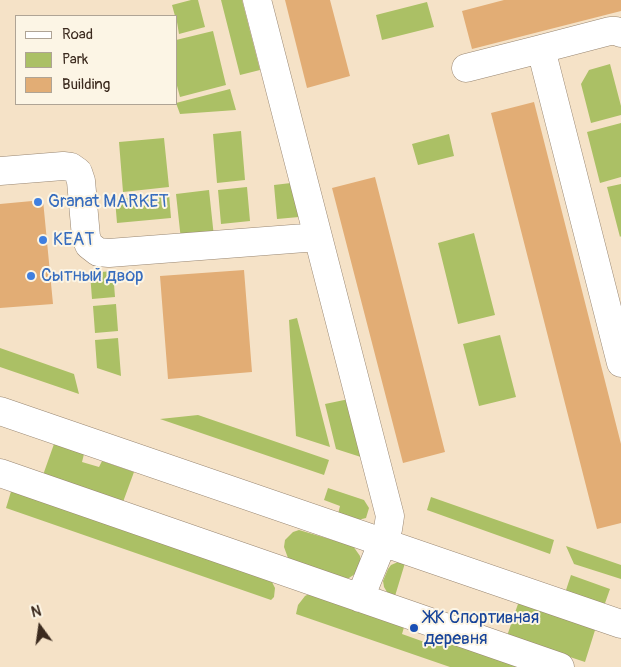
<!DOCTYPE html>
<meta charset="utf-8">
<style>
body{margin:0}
#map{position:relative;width:621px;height:667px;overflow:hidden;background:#f5e2c7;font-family:Pangolin,sans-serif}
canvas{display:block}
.legend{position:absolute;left:15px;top:15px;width:162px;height:90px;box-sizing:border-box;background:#fcf5e5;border:1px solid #afa495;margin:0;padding:6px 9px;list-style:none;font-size:15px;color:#3b2a1e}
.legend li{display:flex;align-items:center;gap:10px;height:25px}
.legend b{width:25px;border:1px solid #afa495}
.north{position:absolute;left:15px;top:602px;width:50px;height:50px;-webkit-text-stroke:4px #fcf5e5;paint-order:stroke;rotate:346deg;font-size:14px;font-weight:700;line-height:20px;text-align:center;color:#3b2a1e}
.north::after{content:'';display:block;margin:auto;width:18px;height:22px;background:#3b2a1e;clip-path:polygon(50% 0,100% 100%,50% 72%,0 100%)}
</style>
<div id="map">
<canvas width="621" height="667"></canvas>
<ul class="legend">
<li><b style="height:6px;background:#fff"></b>Road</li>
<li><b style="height:14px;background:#abc065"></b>Park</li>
<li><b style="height:14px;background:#e2ad75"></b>Building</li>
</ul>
<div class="north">N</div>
</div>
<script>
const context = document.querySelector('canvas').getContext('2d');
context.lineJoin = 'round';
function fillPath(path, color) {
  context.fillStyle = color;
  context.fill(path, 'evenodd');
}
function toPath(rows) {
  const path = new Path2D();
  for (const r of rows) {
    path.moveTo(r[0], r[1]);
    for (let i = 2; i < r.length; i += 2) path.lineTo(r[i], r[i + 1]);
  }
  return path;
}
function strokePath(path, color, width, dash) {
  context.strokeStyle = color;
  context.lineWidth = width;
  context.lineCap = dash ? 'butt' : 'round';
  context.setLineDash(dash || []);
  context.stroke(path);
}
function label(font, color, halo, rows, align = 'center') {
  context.font = font + ' Pangolin,sans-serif';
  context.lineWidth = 4;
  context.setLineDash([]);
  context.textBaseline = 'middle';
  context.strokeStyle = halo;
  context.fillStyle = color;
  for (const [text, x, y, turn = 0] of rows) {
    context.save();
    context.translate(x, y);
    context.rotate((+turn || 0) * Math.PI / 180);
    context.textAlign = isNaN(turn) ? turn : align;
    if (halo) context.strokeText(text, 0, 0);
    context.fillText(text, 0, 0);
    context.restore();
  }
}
const green = toPath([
 [191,0,198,0,205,27,179,34,176,16,175,16,172,5],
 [221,0,242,0,260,70,240,75],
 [427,2,434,27,382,40,376,15],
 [213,31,226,85,180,97,176,82,176,40],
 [610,64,621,106,621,115,591,123,581,84,589,70],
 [230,89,236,110,180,114,176,103],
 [621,123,621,177,600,183,587,132],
 [241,131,245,180,217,183,213,134],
 [449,134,454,156,418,165,412,144],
 [164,138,169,187,123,192,119,142],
 [291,183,299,217,277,219,274,185],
 [621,184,621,236,620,237,607,187],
 [247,187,250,221,221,224,218,190],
 [209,190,214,237,181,240,176,194],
 [169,194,171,218,117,223,115,199],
 [474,233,495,315,458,324,438,243],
 [113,271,115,297,92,299,90,273],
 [116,304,118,331,95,333,93,306],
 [297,318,330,447,296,436,289,320],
 [500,335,516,397,479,406,463,344],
 [118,338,121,376,97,368,95,340],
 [0,348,74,374,79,394,0,367],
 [349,399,364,458,336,449,325,404],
 [198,415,329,460,324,475,160,419],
 [54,444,84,454,82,462,99,467,102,461,134,472,123,502,43,475],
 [13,485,270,578,275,588,274,597,271,600,6,508],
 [328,488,364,500,369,508,366,518,358,520,338,514,340,506,324,500],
 [431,497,554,540,550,554,427,510],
 [299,530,353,546,360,556,361,562,355,574,349,578,342,578,288,558,284,547,285,540,293,532],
 [566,546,621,565,621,579,574,564],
 [398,562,405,563,395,596,387,592,384,587,383,581,388,569,391,565],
 [571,575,610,589,604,606,565,593],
 [309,594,405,624,402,634,430,644,434,634,528,667,450,667,296,614,298,605,305,596],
 [519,601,596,627,585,662,507,636]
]);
const building = toPath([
 [285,0,330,0,350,76,307,88],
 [504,0,621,0,621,11,472,49,462,11],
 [534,102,621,444,621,523,597,529,491,113],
 [375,177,445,452,403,463,332,188],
 [43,200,53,304,0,308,0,204],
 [244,270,252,372,168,379,160,276]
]);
const minor = toPath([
 [257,0,390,516,388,529,360,598],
 [621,33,616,31,610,31,541,49,621,363],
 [466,68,541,49],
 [0,171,63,166,71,167,78,172,81,181,86,237,89,245,98,252,109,253,318,237],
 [0,411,621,624],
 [0,473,560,667]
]);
const markers = [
 [38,202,5,"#3f7fe0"],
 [43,240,5,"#3f7fe0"],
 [31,276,5,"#3f7fe0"],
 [414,628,5,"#1a4fb4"]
];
const shopNames = [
 ["Granat MARKET",48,202],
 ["КЕАТ",53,240],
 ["Сытный двор",41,276]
];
const transitNames = [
 ["ЖК Спортивная",424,618],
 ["деревня",424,639]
];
fillPath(green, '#abc065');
fillPath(building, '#e2ad75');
strokePath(minor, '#988672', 29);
strokePath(minor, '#fff', 28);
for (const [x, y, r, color] of markers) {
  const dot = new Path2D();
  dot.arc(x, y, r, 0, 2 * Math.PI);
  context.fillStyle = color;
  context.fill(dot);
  strokePath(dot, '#fcf5e5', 2);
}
label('18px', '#366cbe', '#fcf5e5', shopNames, 'left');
label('18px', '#164399', '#fcf5e5', transitNames, 'left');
</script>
